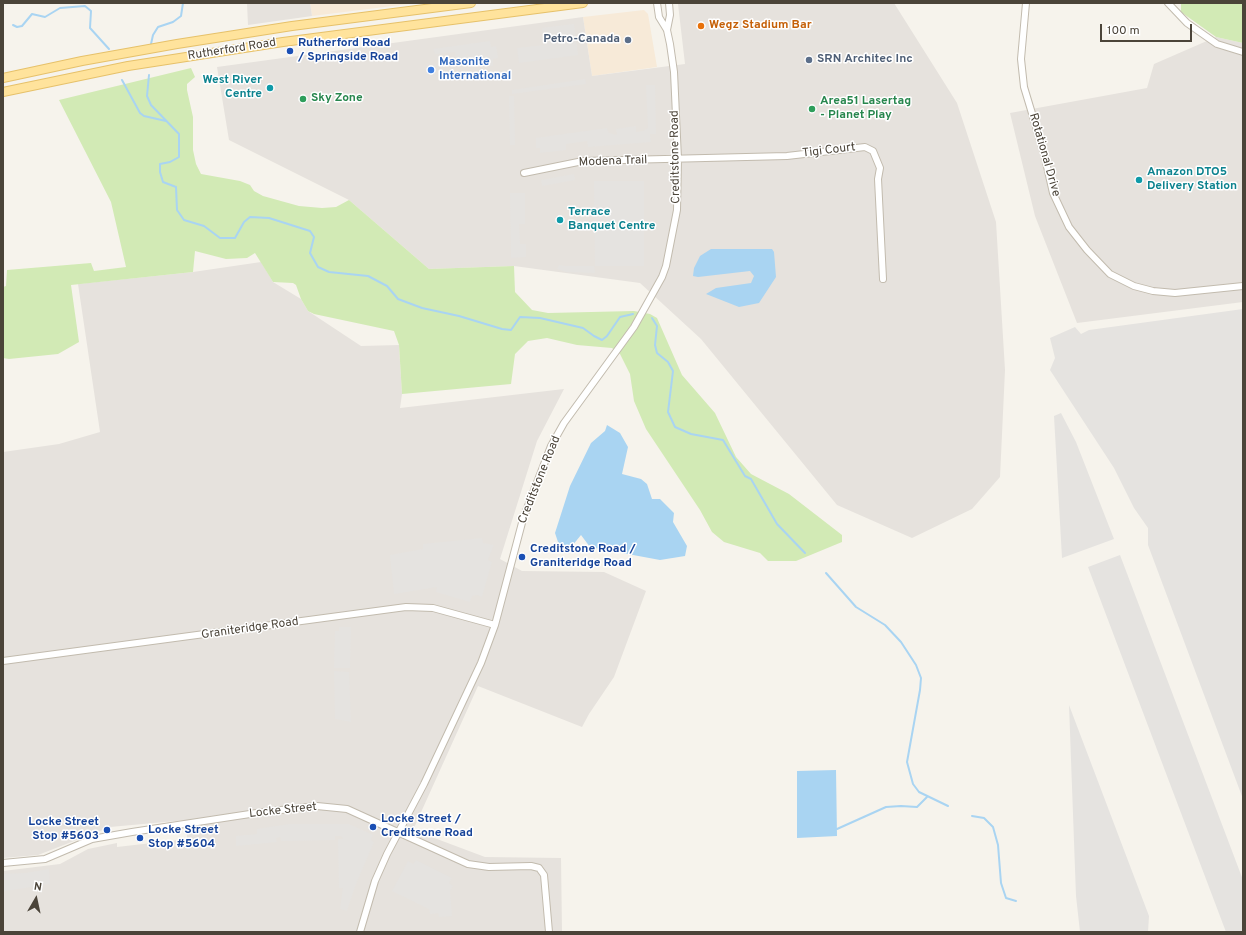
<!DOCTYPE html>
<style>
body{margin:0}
#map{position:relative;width:1246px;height:935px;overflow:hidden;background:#f6f3ec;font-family:Overpass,sans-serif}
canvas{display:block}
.frame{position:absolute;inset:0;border:4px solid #4b4439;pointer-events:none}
.north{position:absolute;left:16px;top:879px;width:40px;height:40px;-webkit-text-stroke:3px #fff;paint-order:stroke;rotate:9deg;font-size:11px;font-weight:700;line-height:16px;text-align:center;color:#4b4439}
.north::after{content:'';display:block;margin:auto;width:14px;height:18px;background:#4b4439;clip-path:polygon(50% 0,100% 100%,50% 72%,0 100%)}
.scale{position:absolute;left:1100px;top:24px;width:92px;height:18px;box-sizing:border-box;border:2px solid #4b4439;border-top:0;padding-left:5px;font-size:12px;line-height:14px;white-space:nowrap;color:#4b4439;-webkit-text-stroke:3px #fff;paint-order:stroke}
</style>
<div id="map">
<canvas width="1246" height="935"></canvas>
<div class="frame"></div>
<div class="north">N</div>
<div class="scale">100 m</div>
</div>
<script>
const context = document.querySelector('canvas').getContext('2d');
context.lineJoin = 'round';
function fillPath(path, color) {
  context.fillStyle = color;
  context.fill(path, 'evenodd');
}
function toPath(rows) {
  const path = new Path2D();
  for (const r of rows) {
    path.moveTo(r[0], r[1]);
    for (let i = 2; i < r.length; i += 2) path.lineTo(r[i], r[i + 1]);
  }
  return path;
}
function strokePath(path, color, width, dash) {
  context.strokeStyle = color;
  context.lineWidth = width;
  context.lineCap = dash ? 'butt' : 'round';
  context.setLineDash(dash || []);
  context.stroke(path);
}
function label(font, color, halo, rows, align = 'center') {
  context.font = font + ' Overpass,sans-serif';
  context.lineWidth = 3;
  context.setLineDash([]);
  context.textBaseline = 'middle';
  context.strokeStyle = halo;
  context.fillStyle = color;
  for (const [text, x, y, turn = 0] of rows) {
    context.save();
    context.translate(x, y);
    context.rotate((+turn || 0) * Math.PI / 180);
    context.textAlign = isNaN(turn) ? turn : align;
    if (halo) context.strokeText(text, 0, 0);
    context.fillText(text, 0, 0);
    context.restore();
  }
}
const commercial = toPath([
 [310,3,417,3,312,16],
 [644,10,648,14,657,67,592,76,583,17]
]);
const industrial = toPath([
 [247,3,310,3,312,16,248,25],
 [894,3,957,103,996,222,1005,370,1000,477,972,509,912,538,837,505,701,339,640,283,514,266,429,269,349,200,229,140,217,67,583,17,592,76,685,64,678,4],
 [1216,37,1243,43,1243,302,1077,323,1035,216,1010,113,1147,88,1154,64],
 [261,262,273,282,301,299,308,311,361,346,399,345,402,394,400,408,564,389,537,441,500,559,522,571,604,572,646,591,614,677,589,714,582,727,478,686,413,830,485,857,561,858,562,932,3,932,3,871,60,864,88,849,117,843,117,847,187,839,187,820,110,827,38,855,3,858,3,452,59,444,100,432,78,284,193,272]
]);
const green = toPath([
 [1181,3,1243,3,1243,43,1216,37,1181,12],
 [191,68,195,77,187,84,187,90,193,117,193,150,196,164,201,174,240,181,250,185,254,191,263,196,299,206,322,208,336,207,349,200,429,269,514,266,515,292,532,310,548,313,634,311,650,314,657,318,682,375,715,413,736,457,751,474,789,494,842,535,842,542,796,561,768,561,760,553,724,542,712,532,700,510,646,429,634,401,630,374,620,354,612,348,577,345,547,338,528,341,515,354,511,384,402,394,399,345,394,331,314,314,308,311,301,299,296,285,293,283,273,282,255,253,247,258,226,259,195,251,193,272,71,285,79,342,58,354,9,359,3,358,3,287,6,286,7,270,91,263,94,271,126,267,111,202,59,100]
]);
const parking = toPath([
 [574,24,578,55,519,63,517,48,544,45,542,28],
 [490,41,491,47,496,46,498,58,493,59,493,66,466,66,456,59,455,52,435,54,433,49],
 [585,79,586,84,512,94,512,90],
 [646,85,655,85,656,134,650,134,651,142,588,147,587,141,566,144,566,150,540,153,540,148,536,148,536,138,607,128,609,133,617,135,616,129,636,126,636,132,643,131,648,128],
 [509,96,514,96,515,145,510,145],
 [574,174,575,180,542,186,541,180],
 [644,181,644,266,595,266,594,181],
 [510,193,525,193,525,224,519,224,520,244,526,244,526,257,511,258],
 [559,265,566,266,594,266,595,273,566,272,557,269],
 [1243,309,1243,799,1148,545,1148,528,1134,508,1114,468,1050,370,1055,358,1050,338,1075,327,1081,334,1089,330],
 [1061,413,1076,442,1114,539,1062,558,1054,416],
 [482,538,483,543,494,545,488,560,492,562,482,597,477,595,472,596,470,602,436,592,437,587,394,594,390,555,423,549,423,544],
 [1120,555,1243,880,1243,932,1226,932,1088,567],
 [339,627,351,627,350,668,334,668,335,631,339,631],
 [334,671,349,672,351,722,335,719],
 [1069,705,1149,916,1148,932,1080,932,1076,896],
 [289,824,349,824,373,835,371,840,374,842,356,884,347,911,340,909,343,888,339,888,338,839,343,839,341,836,335,836,335,840,281,841,280,837,276,838,277,842,236,846,236,836,257,834,257,829],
 [416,860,452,878,449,883,453,886,450,891,452,916,439,917,438,913,430,914,429,909,392,891,408,861,413,864],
 [49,869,50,884,5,891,3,893,3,874,25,873]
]);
const water = toPath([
 [711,249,772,249,774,252,776,277,759,303,739,307,706,294,716,288,751,283,754,276,750,271,698,277,693,276,694,268,700,256],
 [607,425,620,433,628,447,622,474,641,479,647,484,652,499,660,499,674,513,673,522,687,546,685,556,660,560,590,547,581,535,572,546,567,547,558,542,555,533,570,486,591,443,605,431],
 [836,770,837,836,797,838,797,771]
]);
const stream = toPath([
 [13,25,17,27,22,26,32,14,45,17,60,8,85,6,91,11,90,28,109,49],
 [151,44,153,35,158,27,173,22,181,16,183,3],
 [149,75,147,96,151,105,179,134,179,157,170,162,160,164,160,172,163,182,176,187,177,210,184,220,204,226,220,238,235,238,244,222,250,217,269,218,310,231,314,237,310,253,318,267,329,272,368,276,387,286,398,299,422,308,459,316,502,329,511,330,520,317,540,318,583,328,594,336,602,340,607,336,620,317,633,314],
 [122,80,140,113,144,116,166,121],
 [652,318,657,326,655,345,657,353,668,362,673,371,668,412,675,427,691,434,723,440,745,476,751,479,777,524,805,553],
 [826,573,856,607,885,625,901,642,916,665,921,678,920,690,907,762,913,784,919,792,948,806],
 [972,816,984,818,993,827,998,845,1001,883,1006,898,1016,901],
 [837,829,886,807,901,806,917,807,927,797]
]);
const minor = toPath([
 [1026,3,1021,59,1024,87,1044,153,1053,193,1069,227,1087,250,1110,274,1134,286,1153,291,1175,293,1243,286],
 [1168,3,1187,23,1217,44,1243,52],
 [667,30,670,15,669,3],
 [524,173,583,161,787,156,865,147,873,151,880,168,878,179,883,279],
 [3,661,406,607,433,608,495,625],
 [3,863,45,859,92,839,132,832,263,812,317,806,347,809,468,864,489,867,531,866,539,868,544,875,549,932],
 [360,932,375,881,387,854,424,784,481,663,495,625,523,519,551,446,564,423,634,327,662,277,666,266,677,210,678,159,674,72,670,44,667,30,659,17,657,3]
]);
const major = toPath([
 [3,78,82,61,177,44,292,26,471,3],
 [3,92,128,66,283,42,583,3]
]);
const markers = [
 [701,26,4,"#e8710a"],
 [628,40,4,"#5c6f8a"],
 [290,51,4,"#1a4fb4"],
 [809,60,4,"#5c6f8a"],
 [431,70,4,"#3f7fe0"],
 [270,88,4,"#0f9aa8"],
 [303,99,4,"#2e9e5b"],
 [812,109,4,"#2e9e5b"],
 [1139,180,4,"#0f9aa8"],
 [560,220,4,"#0f9aa8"],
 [522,557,4,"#1a4fb4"],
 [373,827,4,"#1a4fb4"],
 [107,830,4,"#1a4fb4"],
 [140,838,4,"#1a4fb4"]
];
const foodNames = [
 ["Wegz Stadium Bar",709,26]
];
const serviceNames = [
 ["Petro-Canada",620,40],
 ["SRN Architec Inc",817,60,"left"]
];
const transitNames = [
 ["Rutherford Road",298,44],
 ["/ Springside Road",298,58],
 ["Creditstone Road /",530,550],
 ["Graniteridge Road",530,564],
 ["Locke Street /",381,820],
 ["Creditsone Road",381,834],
 ["Locke Street",99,823,"right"],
 ["Stop #5603",99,837,"right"],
 ["Locke Street",148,831],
 ["Stop #5604",148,845]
];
const streetNames = [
 ["Rutherford Road",232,50,-9],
 ["Tigi Court",829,151,-7],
 ["Rotational Drive",1044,155,74],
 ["Creditstone Road",676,157,-91],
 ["Modena Trail",613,162,-2],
 ["Creditstone Road",540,480,-68],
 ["Graniteridge Road",250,629,-8],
 ["Locke Street",283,811,-6]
];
const shopNames = [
 ["Masonite",439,63],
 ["International",439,77]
];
const cultureNames = [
 ["West River",262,81,"right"],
 ["Centre",262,95,"right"],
 ["Amazon DTO5",1147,173],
 ["Delivery Station",1147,187],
 ["Terrace",568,213],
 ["Banquet Centre",568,227]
];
const leisureNames = [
 ["Sky Zone",311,99],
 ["Area51 Lasertag",820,102],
 ["- Planet Play",820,116]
];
fillPath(commercial, '#f7ead8');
fillPath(industrial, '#e6e2dd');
fillPath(green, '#d2eab5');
fillPath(parking, '#e5e3e0');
fillPath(water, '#a9d4f2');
strokePath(stream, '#a9d4f2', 2);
strokePath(minor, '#c2bbae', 8);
strokePath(major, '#e6c16a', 10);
strokePath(minor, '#fff', 6);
strokePath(major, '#ffe39c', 8);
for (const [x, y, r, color] of markers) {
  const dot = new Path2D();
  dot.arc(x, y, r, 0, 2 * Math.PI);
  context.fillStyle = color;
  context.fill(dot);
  strokePath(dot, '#fff', 1.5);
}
label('bold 12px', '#c56008', '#fff', foodNames, 'left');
label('bold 12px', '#4e5e75', '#fff', serviceNames, 'right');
label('bold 12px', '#164399', '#fff', transitNames, 'left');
label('12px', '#4b4439', '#fff', streetNames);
label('bold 12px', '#366cbe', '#fff', shopNames, 'left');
label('bold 12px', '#0d838f', '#fff', cultureNames, 'left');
label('bold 12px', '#27864d', '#fff', leisureNames, 'left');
</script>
